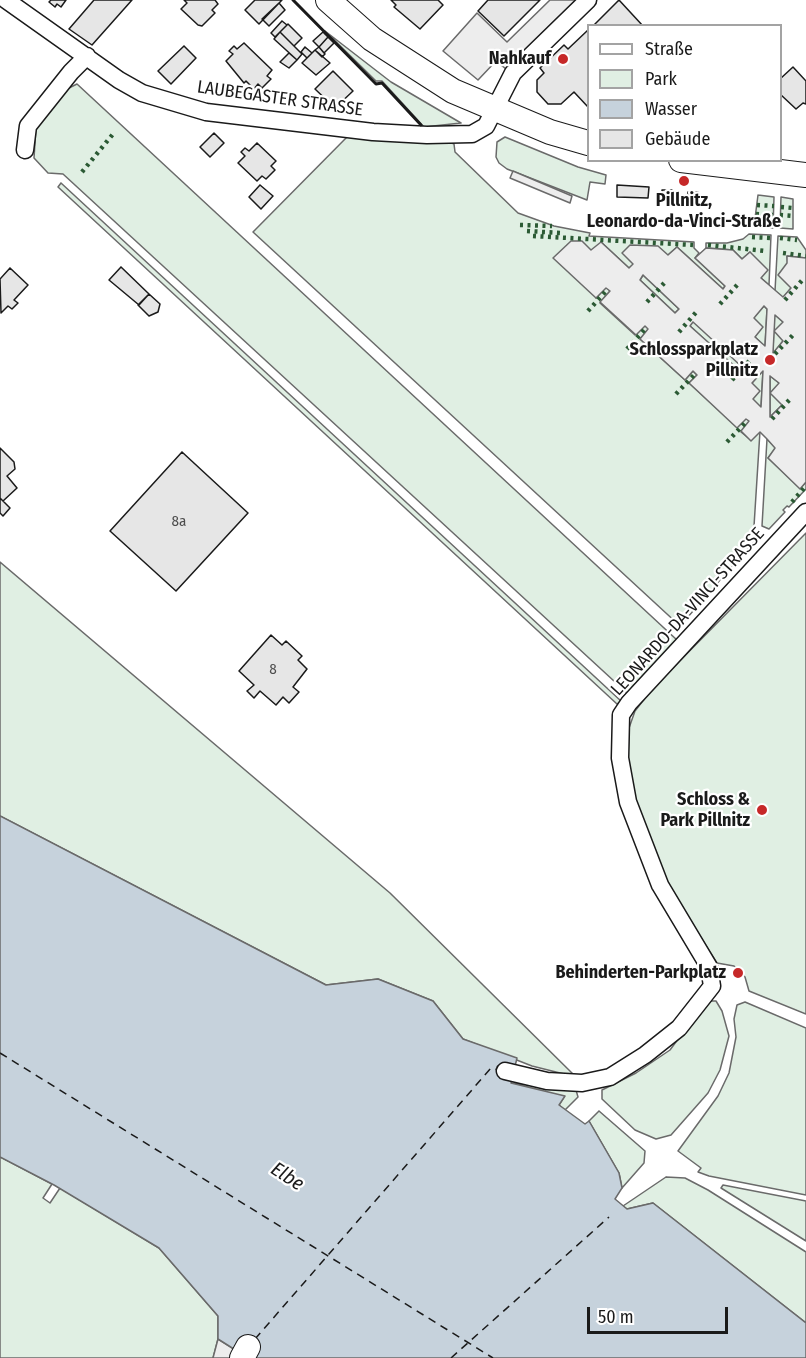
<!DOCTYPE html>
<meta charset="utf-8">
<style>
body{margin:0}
#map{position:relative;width:806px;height:1358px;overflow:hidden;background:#fff;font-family:"Fira Sans Condensed",sans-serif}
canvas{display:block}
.legend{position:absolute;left:587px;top:24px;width:195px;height:138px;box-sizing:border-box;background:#fff;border:2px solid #a3a3a3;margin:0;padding:8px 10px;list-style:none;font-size:18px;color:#1a1a1a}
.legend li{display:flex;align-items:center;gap:12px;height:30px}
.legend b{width:30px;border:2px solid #a3a3a3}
.scale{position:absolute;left:587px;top:1307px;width:141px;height:27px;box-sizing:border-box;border:3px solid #1a1a1a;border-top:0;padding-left:8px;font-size:18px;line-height:21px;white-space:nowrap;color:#1a1a1a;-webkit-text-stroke:4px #fff;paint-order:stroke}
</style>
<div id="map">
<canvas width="806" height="1358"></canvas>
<ul class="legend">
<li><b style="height:8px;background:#fff"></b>Straße</li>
<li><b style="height:16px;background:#e0efe3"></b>Park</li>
<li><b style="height:16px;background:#c6d2dc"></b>Wasser</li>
<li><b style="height:16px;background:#e6e6e6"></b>Gebäude</li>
</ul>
<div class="scale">50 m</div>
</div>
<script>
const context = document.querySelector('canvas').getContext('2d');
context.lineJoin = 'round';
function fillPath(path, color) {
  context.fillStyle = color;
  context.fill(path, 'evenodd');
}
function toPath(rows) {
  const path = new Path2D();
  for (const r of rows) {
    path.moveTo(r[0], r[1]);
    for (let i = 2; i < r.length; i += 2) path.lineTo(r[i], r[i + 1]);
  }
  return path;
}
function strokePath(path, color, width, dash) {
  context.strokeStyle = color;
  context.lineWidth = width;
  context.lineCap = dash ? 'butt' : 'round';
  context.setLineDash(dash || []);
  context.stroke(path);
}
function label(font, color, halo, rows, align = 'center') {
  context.font = font + ' "Fira Sans Condensed",sans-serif';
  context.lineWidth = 4.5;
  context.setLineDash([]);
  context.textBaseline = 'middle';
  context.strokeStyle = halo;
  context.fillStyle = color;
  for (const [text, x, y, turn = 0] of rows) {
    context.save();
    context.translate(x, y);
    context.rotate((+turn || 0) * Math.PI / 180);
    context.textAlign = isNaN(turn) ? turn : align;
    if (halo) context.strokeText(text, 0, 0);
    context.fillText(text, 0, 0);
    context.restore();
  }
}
const green = toPath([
 [325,31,391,82,461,123,424,127,382,81,376,81,325,31],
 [77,84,677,640,627,693,63,174,48,173,34,158,36,127,65,90,77,84],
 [347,137,448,141,454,144,455,152,518,213,554,226,590,233,589,236,694,242,694,248,699,253,695,258,725,286,723,289,677,247,668,255,633,265,629,268,601,242,596,298,606,287,610,291,600,303,635,335,645,325,649,329,640,339,685,380,693,371,697,375,689,383,737,427,746,418,750,422,741,432,751,440,760,431,753,542,680,626,253,232,347,137],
 [505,137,578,167,606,175,605,184,590,182,587,200,507,169,499,163,496,157,497,142,505,137],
 [61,183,621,701,617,704,58,187,61,183],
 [758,195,774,197,773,228,754,226,758,195],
 [781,197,793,199,793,229,780,228,781,197],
 [749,234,771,235,769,285,761,278,750,252,742,259,733,250,706,248,706,243,727,243,743,239,749,234],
 [778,236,797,237,806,250,806,258,787,256,791,288,783,298,775,291,778,236],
 [643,275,679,309,675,313,640,280,643,275],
 [764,306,767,309,765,347,755,337,753,318,764,306],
 [774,314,783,322,783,341,773,354,774,314],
 [693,321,742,366,738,370,689,325,693,321],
 [763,370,761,408,752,399,752,383,763,370],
 [770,376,779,383,782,405,770,417,770,376],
 [767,439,776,448,768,458,800,488,806,482,806,489,789,507,787,506,783,510,785,512,769,529,762,526,767,439],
 [806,533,806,1014,749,991,745,977,734,966,717,963,666,883,633,799,628,758,629,728,635,711,653,688,806,533],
 [0,562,390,893,576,1077,532,1066,463,1039,433,1001,378,979,326,985,0,816,0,562],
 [711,1001,716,1001,722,1011,729,1036,720,1070,708,1093,671,1135,656,1139,635,1130,602,1099,602,1090,636,1073,670,1050,701,1008,711,1001],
 [745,1002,806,1028,806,1195,709,1176,698,1172,701,1168,678,1151,718,1096,729,1073,736,1037,734,1019,737,1005,745,1002],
 [511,1083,576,1090,578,1097,565,1110,559,1105,564,1097,511,1083],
 [599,1111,645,1151,644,1163,622,1188,619,1173,589,1121,599,1111],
 [0,1157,52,1184,43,1198,50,1203,60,1188,159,1248,218,1316,218,1339,213,1358,0,1358,0,1157],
 [666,1177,685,1178,708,1190,806,1252,806,1323,653,1203,627,1209,623,1206,666,1177],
 [723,1185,806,1201,806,1241,721,1188,723,1185]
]);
const parking = toPath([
 [550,0,576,0,506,69,496,61,478,80,443,51,477,13,507,42,550,0],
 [513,171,572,196,570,203,510,178,513,171],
 [571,241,582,241,591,250,601,242,629,268,633,264,622,253,630,245,658,246,668,255,677,247,723,289,725,286,695,258,706,248,733,250,742,259,750,252,768,270,761,278,783,297,791,288,778,275,787,263,787,256,806,258,806,482,800,489,768,458,775,448,767,439,760,432,751,441,741,431,749,421,746,419,737,428,689,383,697,375,693,371,685,380,640,339,648,329,645,326,636,335,600,302,610,291,606,288,596,298,553,258,571,241],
 [643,275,679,309,675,313,640,280,643,275],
 [764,306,767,309,765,346,755,337,763,327,754,318,764,306],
 [775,315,783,322,774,331,783,341,773,353,775,315],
 [693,322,741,366,738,369,690,326,693,322],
 [763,371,761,407,753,399,760,391,752,383,763,371],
 [770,376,779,383,770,393,782,405,770,417,770,376],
 [218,1339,248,1358,213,1358,218,1339]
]);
const water = toPath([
 [0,816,326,985,378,979,433,1001,463,1039,517,1058,511,1083,565,1096,559,1105,585,1124,589,1121,619,1173,622,1188,615,1199,627,1209,653,1203,806,1323,806,1358,248,1358,218,1339,218,1316,159,1248,54,1185,0,1157,0,816]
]);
const ferry = toPath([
 [0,1053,493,1358],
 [255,1339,491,1068,499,1070],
 [451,1358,609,1217]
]);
const building = toPath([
 [51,0,66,0,61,7,57,4,55,7,49,2,51,0],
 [94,0,132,0,92,45,69,29,94,0],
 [184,0,215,0,218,4,212,10,215,13,202,26,198,25,181,9,187,3,184,0],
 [255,0,282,0,259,24,245,10,255,0],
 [391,0,438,0,443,5,420,29,394,7,396,5,391,0],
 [488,0,540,0,504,36,478,11,488,0],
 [619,0,643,26,593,26,619,0],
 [279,3,285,10,269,26,262,19,279,3],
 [282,21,287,25,275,37,271,33,282,21],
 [288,24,302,38,294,46,280,32,288,24],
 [588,30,588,107,574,92,561,104,548,104,537,92,537,80,544,73,540,68,564,45,568,49,588,30],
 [280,32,302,54,297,60,274,39,280,32],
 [323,32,328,37,319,47,313,41,323,32],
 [328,37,334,43,324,53,319,47,328,37],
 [244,43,272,70,267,76,271,79,262,88,258,84,254,89,246,81,244,83,226,61,233,54,229,51,234,46,237,49,244,43],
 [184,46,196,58,171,84,158,71,184,46],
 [305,47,312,53,307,58,301,52,305,47],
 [319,47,325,54,322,57,315,50,319,47],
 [315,50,330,63,316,75,302,63,315,50],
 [289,53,297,60,289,68,280,62,289,53],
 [793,67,806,81,806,104,803,103,796,109,780,94,780,79,793,67],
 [333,71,353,91,335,108,315,89,333,71],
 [214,133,224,143,210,157,200,147,214,133],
 [257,143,276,161,271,166,275,170,266,179,262,176,257,181,238,163,245,156,241,152,245,148,249,151,257,143],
 [260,185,273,196,261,209,249,197,260,185],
 [617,185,649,187,648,198,617,197,617,185],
 [662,190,672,190,672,195,662,195,662,190],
 [688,192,698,192,698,196,688,196,688,192],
 [121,267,149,294,139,305,109,280,121,267],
 [10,268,28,285,14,300,18,303,12,309,8,306,1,313,0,279,10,268],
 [149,294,160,304,158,312,149,316,138,305,149,294],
 [0,448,14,462,15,469,7,476,17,488,3,501,0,498,0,448],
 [182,452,248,513,176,591,110,531,182,452],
 [0,498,10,508,3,516,0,513,0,498],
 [271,635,282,645,286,641,302,656,298,660,307,669,293,687,299,692,289,703,283,697,276,705,260,691,254,698,247,691,254,685,239,671,271,635]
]);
const street = toPath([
 [6,0,119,80,142,93,206,112,373,132,427,135,472,134,486,126,513,73,588,0],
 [25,150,28,126,71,72,87,56],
 [505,1071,547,1081,582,1083,610,1077,645,1055,679,1028,712,986,709,967,660,885,628,802,620,758,621,715,629,703,806,512]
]);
const secondary = toPath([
 [328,0,372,39,453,91,550,132,588,143],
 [681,160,806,175],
 [242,1358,248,1347]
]);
const hedge = toPath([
 [82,172,113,134],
 [757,205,774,206],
 [781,207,793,208],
 [756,214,773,215],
 [780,215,793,216],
 [520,225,552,226],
 [527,231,561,233],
 [533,236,693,245],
 [752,237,771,238],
 [780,238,797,240],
 [708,245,766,251],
 [783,253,806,256],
 [785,300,804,278],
 [647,302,667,280],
 [720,304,739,283],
 [588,311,606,291],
 [679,332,698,310],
 [627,349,645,329],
 [775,354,793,335],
 [732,380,752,358],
 [676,394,694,375],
 [772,419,792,397],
 [727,442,746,422],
 [792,502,806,486]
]);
const wall = toPath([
 [293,0,376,84,382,83,421,125]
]);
const markers = [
 [563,59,6,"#c62828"],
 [684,181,6,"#c62828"],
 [770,360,6,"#c62828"],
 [762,810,6,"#c62828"],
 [738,973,6,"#c62828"]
];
const numberNames = [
 ["8a",179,522],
 ["8",273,670]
];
const poiNames = [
 ["Nahkauf",551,59],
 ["Pillnitz,",684,201,"center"],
 ["Leonardo-da-Vinci-Straße",684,222,"center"],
 ["Schlossparkplatz",758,350],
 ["Pillnitz",758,371],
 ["Schloss &",750,800],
 ["Park Pillnitz",750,821],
 ["Behinderten-Parkplatz",726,973]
];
const streetNames = [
 ["LAUBEGASTER STRASSE",280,99,8],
 ["LEONARDO-DA-VINCI-STRASSE",688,612,-48]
];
const waterNames = [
 ["Elbe",287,1177,33]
];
fillPath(green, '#e0efe3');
strokePath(green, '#6a6a6a', 1.5);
fillPath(parking, '#ededed');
strokePath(parking, '#6a6a6a', 1.5);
fillPath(water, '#c6d2dc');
strokePath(water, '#6a6a6a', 1.5);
strokePath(ferry, '#1a1a1a', 1.5, [8, 6]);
fillPath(building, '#e6e6e6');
strokePath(building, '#1a1a1a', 1.5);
strokePath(street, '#1a1a1a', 19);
strokePath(secondary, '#1a1a1a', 26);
strokePath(street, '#fff', 16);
strokePath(secondary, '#fff', 24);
strokePath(hedge, '#2b5a34', 4.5, [3, 4.5]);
strokePath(wall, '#1a1a1a', 3);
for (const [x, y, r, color] of markers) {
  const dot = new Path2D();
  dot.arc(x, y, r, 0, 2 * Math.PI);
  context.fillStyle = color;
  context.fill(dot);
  strokePath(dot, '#fff', 2);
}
label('15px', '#4d4d4d', null, numberNames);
label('bold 18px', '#1a1a1a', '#fff', poiNames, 'right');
label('18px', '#1a1a1a', '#fff', streetNames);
label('italic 20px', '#1a1a1a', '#fff', waterNames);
</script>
